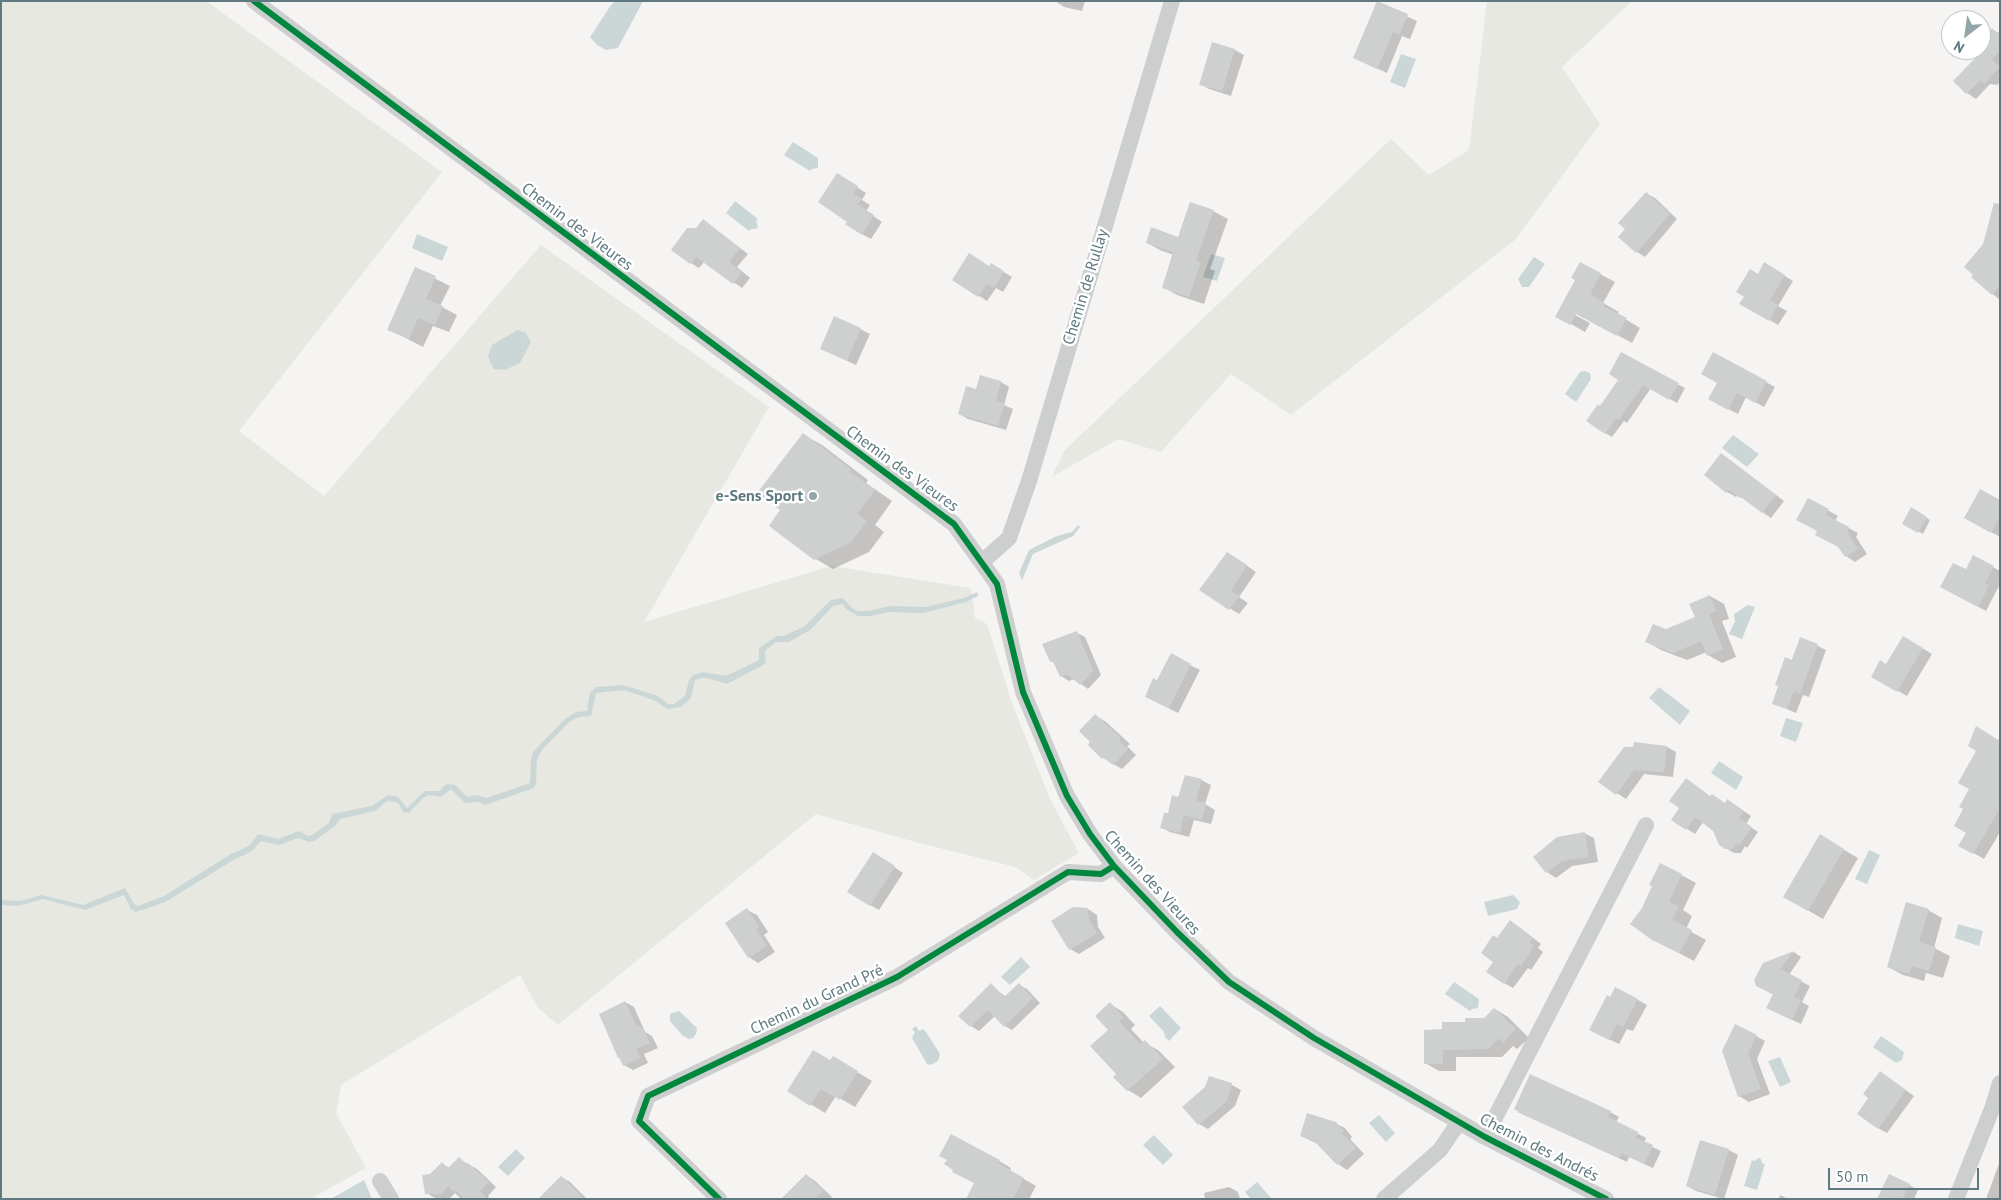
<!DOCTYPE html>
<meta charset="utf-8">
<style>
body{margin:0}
#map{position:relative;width:2001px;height:1200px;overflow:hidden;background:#f5f4f3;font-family:"PT Sans",sans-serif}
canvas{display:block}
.frame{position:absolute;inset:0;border:2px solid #5e7a80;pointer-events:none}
.north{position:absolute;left:1941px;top:10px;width:50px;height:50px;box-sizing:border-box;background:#fff;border:1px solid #bfcacc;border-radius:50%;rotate:210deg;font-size:14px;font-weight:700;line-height:20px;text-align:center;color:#5e7a80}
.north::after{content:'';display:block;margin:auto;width:18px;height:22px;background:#93a5a8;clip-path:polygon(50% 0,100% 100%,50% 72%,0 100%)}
.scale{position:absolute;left:1828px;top:1168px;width:151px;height:22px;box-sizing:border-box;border:2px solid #5e7a80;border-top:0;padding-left:6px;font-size:15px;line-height:18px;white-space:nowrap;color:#5e7a80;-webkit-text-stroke:4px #fff;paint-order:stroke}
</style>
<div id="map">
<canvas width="2001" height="1200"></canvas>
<div class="frame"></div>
<div class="north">N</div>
<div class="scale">50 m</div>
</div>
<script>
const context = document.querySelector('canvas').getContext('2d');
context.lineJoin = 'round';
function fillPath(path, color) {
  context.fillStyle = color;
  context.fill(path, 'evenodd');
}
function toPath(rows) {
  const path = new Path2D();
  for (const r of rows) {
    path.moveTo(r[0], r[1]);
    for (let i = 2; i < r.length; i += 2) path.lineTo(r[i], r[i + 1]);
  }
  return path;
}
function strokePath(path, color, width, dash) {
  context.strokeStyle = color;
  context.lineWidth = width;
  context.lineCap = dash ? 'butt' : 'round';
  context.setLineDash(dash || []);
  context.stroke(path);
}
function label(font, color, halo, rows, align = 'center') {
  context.font = font + ' "PT Sans",sans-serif';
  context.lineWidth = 5;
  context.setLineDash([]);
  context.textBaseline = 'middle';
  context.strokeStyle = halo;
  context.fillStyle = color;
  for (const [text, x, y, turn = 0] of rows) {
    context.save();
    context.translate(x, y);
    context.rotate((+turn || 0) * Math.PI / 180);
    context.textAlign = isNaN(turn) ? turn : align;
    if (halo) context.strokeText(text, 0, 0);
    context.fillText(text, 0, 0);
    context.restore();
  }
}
const green = toPath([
 [1,1,206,1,442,172,239,431,324,496,541,245,769,407,644,622,831,566,971,588,975,618,987,624,1012,703,1050,799,1079,853,1034,880,1015,867,919,843,816,814,558,1025,538,1008,520,975,341,1085,336,1113,366,1168,310,1199,1,1199],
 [1487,1,1632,1,1562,67,1600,124,1516,239,1291,415,1231,374,1161,452,1118,439,1052,477,1064,451,1391,139,1429,175,1469,150]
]);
const water = toPath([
 [616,1,642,1,642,3,618,48,606,50,597,45,590,37,611,5],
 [1401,54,1416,59,1405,88,1390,82],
 [793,142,818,158,818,168,812,169,810,171,784,155],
 [735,201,758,219,756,221,758,227,756,229,751,229,749,231,726,213],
 [417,234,448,247,442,261,412,248],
 [1211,254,1225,258,1217,281,1203,277],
 [1534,257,1545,264,1529,287,1522,287,1518,279],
 [518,330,526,333,531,342,520,363,505,370,494,369,488,357,492,345],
 [1585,371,1590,373,1591,379,1576,402,1565,394,1580,372],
 [1733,435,1759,454,1747,467,1722,448],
 [1078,525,1080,527,1073,536,1033,554,1022,580,1019,573,1029,550,1057,536,1072,532],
 [977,592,978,596,966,602,924,613,889,612,871,616,858,616,846,609,843,604,833,606,810,630,789,642,776,642,767,649,765,653,766,662,763,665,727,684,707,678,701,678,695,680,691,698,681,707,667,709,656,701,624,690,596,693,591,716,579,717,569,722,542,750,537,760,536,784,534,788,488,804,484,805,480,802,465,803,451,789,441,797,429,795,423,798,409,813,403,812,399,804,396,802,387,801,375,811,340,819,335,826,314,841,309,842,298,838,279,845,261,841,252,851,232,861,165,902,136,912,131,909,124,895,85,910,43,899,18,906,1,905,1,900,20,901,41,895,83,905,125,888,134,904,138,906,164,896,231,854,249,846,258,834,278,839,299,831,308,836,312,835,329,823,332,814,372,806,388,795,398,797,407,808,425,791,440,791,445,785,450,784,455,785,467,797,478,795,486,798,530,783,531,759,533,752,565,719,576,712,587,711,590,693,596,687,623,685,658,696,668,704,674,704,685,696,689,680,693,675,703,672,726,676,759,660,759,649,762,646,777,636,784,636,805,626,831,600,843,598,852,608,857,611,868,611,890,606,926,607,964,598],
 [1748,605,1755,607,1742,639,1729,634,1735,621,1734,614],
 [1659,687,1690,711,1680,725,1649,698],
 [1786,718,1803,723,1796,742,1780,736],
 [1719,761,1743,777,1736,790,1711,773],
 [1869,850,1880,855,1867,884,1855,879],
 [1513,895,1520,902,1517,909,1488,916,1484,902],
 [1958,924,1983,931,1979,946,1955,938],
 [1021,957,1030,967,1010,985,1001,977],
 [1454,982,1479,999,1478,1008,1472,1009,1470,1011,1445,994],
 [1160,1006,1181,1028,1169,1041,1165,1037,1164,1032,1149,1016],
 [679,1011,697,1028,696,1034,693,1038,689,1039,683,1036,670,1021,670,1014],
 [916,1026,919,1031,923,1029,926,1032,940,1054,938,1061,931,1065,927,1064,912,1038,915,1032,912,1029],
 [1881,1036,1904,1052,1902,1060,1896,1063,1873,1047],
 [1780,1057,1791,1082,1780,1087,1768,1061],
 [1379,1115,1395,1133,1386,1142,1369,1123],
 [1154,1135,1173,1155,1163,1165,1143,1145],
 [516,1149,525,1158,508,1176,498,1167],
 [1758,1158,1761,1159,1762,1163,1765,1164,1757,1190,1744,1186,1752,1160,1755,1161],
 [364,1180,372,1199,330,1199,336,1196],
 [1257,1182,1272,1199,1251,1199,1245,1192]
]);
const shadow = toPath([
 [1055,1,1085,1,1082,11,1064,7],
 [1377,3,1417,21,1410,39,1402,36,1387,73,1355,58],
 [1992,29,1998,33,2000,31,2000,82,1997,85,1990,84,1976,99,1967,93,1955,81,1984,50],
 [1213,44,1235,50,1244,55,1231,96,1209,89,1200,84],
 [846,180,866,193,862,200,870,205,866,211,882,222,871,239,862,234],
 [1646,193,1655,198,1677,219,1645,257,1637,252,1619,237,1626,229],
 [1213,211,1228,219,1210,269,1215,271,1204,304,1177,295,1163,287,1174,255,1162,251,1147,243,1179,238],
 [704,221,748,254,737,267,750,278,742,288,704,262,699,268,691,263,697,229],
 [2000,228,2000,300,1972,277],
 [1765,264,1793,281,1778,306,1787,311,1778,325,1741,303],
 [992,265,1012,277,1003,292,996,288,987,301,953,279,990,267],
 [416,269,450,286,440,306,457,315,449,332,433,326,423,347,388,329],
 [1600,274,1615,282,1603,303,1619,312,1617,314,1640,328,1632,343,1575,312,1575,315,1590,323,1585,332,1557,316],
 [860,329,870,334,856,365,822,349],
 [1713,353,1775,387,1764,407,1746,397,1738,414,1718,404,1718,382],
 [1621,354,1685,388,1677,403,1651,388,1627,423,1624,421,1612,437,1605,433,1601,408,1620,380],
 [981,376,1001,382,1009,387,1004,405,1013,409,1006,430,968,419,959,414,977,391],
 [804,435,822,445,868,480,866,483,892,501,875,525,884,532,869,552,833,569,814,558,782,510],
 [1730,460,1784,501,1771,518,1738,495,1736,497,1727,492],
 [1809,500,1838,516,1835,521,1858,533,1856,537,1867,554,1855,562,1846,556,1839,547,1818,531],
 [2000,501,2000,537,1966,518],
 [1911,509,1930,520,1923,534,1904,523],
 [1974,557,2000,571,2000,584,1986,611,1949,591,1966,571],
 [1237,559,1256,572,1239,597,1248,603,1239,614,1201,590],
 [1710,596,1724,604,1729,619,1722,621,1736,657,1722,663,1708,655,1707,652,1687,660,1661,650,1647,642,1666,631,1696,618],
 [1077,633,1085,637,1101,675,1088,689,1074,679,1069,681,1061,676,1056,664,1051,661],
 [1903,637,1932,654,1907,696,1872,676,1887,666],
 [1801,638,1826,650,1809,697,1803,695,1796,713,1773,703],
 [1190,665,1200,670,1178,713,1156,702],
 [1096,716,1105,721,1130,744,1127,746,1136,755,1122,769,1103,758,1089,745],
 [2000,742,2000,832,1984,859,1960,845,1967,832],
 [1667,747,1676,752,1673,777,1644,774,1626,799,1600,782,1634,749],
 [1201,780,1211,785,1205,804,1215,810,1211,824,1194,820,1189,837,1170,832,1161,827,1179,798],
 [1711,797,1725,804,1735,805,1751,816,1746,824,1758,832,1747,848,1745,846,1741,853,1734,853,1726,848,1714,830,1703,822,1695,834,1673,820],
 [1584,833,1594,838,1598,862,1572,866,1556,878,1547,872],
 [1820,836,1858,858,1823,919,1785,897],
 [882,859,903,873,879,910,870,905],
 [1661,864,1696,883,1683,910,1692,916,1686,929,1706,940,1694,961,1667,947,1643,909,1654,886],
 [1088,909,1097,915,1098,927,1105,938,1079,954,1070,949],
 [747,910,757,915,768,932,764,935,775,952,758,963,749,957],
 [1928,910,1942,918,1934,948,1950,956,1943,978,1926,973,1924,981,1903,975,1888,967],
 [1519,927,1541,944,1538,948,1543,952,1531,970,1528,968,1513,988,1504,983,1495,962,1498,939],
 [1794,952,1801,957,1789,975,1810,986,1802,1002,1809,1006,1801,1024,1767,1008,1774,995,1757,986,1764,964],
 [991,985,1006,997,1019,985,1027,989,1040,1003,1012,1030,1005,1026,995,1016,979,1031,971,1026],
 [1610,998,1638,1000,1647,1005,1633,1031,1627,1029,1619,1044,1600,1035],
 [625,1002,634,1007,645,1032,652,1036,658,1048,644,1054,648,1063,633,1070,624,1065,619,1057],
 [1110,1004,1123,1012,1135,1025,1131,1029,1144,1043,1158,1050,1175,1067,1141,1098,1128,1090,1118,1074],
 [1495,1009,1508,1017,1529,1038,1517,1049,1513,1046,1502,1057,1456,1057,1456,1071,1439,1071,1425,1063,1444,1030,1466,1023,1484,1019],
 [1756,1036,1765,1041,1757,1059,1770,1094,1749,1102,1739,1096,1723,1051],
 [830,1061,847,1066,872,1081,855,1107,836,1096,825,1113,789,1091],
 [1210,1078,1232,1085,1241,1090,1235,1106,1208,1129,1199,1124,1206,1088],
 [1889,1078,1914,1096,1887,1133,1878,1128,1870,1098],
 [1610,1112,1619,1117,1616,1122,1646,1138,1644,1143,1661,1151,1653,1168,1629,1157,1627,1162,1527,1116],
 [1335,1123,1345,1128,1352,1137,1350,1139,1364,1154,1347,1170,1338,1164,1318,1144,1301,1136],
 [1729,1150,1738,1155,1724,1199,1696,1191,1687,1186],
 [459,1159,477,1169,496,1187,488,1196,490,1199,461,1199,455,1193,450,1198,435,1198,426,1193,431,1175,442,1164,450,1168],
 [996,1159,1011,1168,1010,1171,1036,1186,1029,1199,1004,1199],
 [2000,1161,2000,1199,1986,1199],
 [806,1175,815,1181,832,1197,829,1199,783,1199],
 [561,1177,570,1182,587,1199,547,1199],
 [1909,1185,1918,1190,1914,1199,1888,1199],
 [1229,1187,1238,1192,1240,1199,1205,1199,1204,1193],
 [1780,1195,1788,1199,1779,1199]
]);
const building = toPath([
 [1377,1,1408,14,1400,34,1393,32,1377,69,1353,58],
 [1992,28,2000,36,2000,51,1992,59,2000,67,1984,84,1981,80,1966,94,1953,81,1981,52,1981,39],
 [1212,42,1235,49,1222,91,1199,85],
 [837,173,858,186,853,194,862,199,857,204,874,215,862,235,845,224,847,222,818,202],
 [1646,192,1670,214,1636,253,1618,237,1625,229,1618,223],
 [1190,202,1214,210,1196,260,1201,262,1189,297,1162,288,1173,252,1146,243,1151,227,1178,237],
 [1994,203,2000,204,2000,286,1992,295,1971,277,1973,275,1964,267,1983,244],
 [703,219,740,248,729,262,742,272,733,284,696,257,690,264,671,250,687,228,696,228],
 [969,253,989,266,991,263,1004,271,994,288,987,284,978,297,952,280],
 [1580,262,1601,273,1590,294,1605,303,1603,306,1627,318,1617,336,1576,314,1570,325,1555,317,1575,280,1571,278],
 [1764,262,1785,275,1770,300,1778,305,1769,321,1739,304,1744,297,1736,292,1750,269,1758,274],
 [415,267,436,276,426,299,443,306,435,325,418,318,409,339,387,330],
 [834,316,861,328,847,361,820,349],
 [1621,352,1679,383,1669,400,1643,385,1619,420,1616,418,1605,434,1586,421,1598,404,1600,406,1618,380,1609,374],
 [1713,352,1767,381,1755,403,1737,393,1728,410,1708,399,1717,383,1701,374],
 [980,375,1001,381,996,401,1005,403,998,426,958,414,966,386,976,389],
 [803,433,851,469,849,471,875,490,857,514,867,521,851,542,814,560,769,526,780,510,757,493],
 [1721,453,1776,495,1762,513,1741,497,1740,498,1729,490,1726,493,1704,475],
 [1980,489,2000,500,2000,517,1991,533,1964,518],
 [1808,498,1829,509,1826,515,1849,527,1847,531,1858,549,1845,557,1838,547,1815,535,1817,531,1796,520],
 [1911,507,1927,517,1918,533,1902,524],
 [1227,552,1247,565,1231,591,1239,596,1229,610,1199,590],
 [1973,555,1994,566,1985,583,1989,586,1978,607,1940,587,1953,563,1966,569],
 [1710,595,1716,611,1709,614,1723,649,1707,656,1701,641,1673,653,1645,642,1653,624,1666,629,1695,617,1689,604],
 [1077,631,1093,671,1080,685,1067,674,1060,677,1053,661,1050,662,1042,644],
 [1903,636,1923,648,1897,692,1871,677,1880,660,1886,664],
 [1800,637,1818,644,1800,694,1794,691,1787,709,1772,704,1778,686,1775,685,1785,657,1792,660],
 [1171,653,1191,664,1169,708,1145,697,1153,678,1157,680],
 [1095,714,1121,738,1119,741,1128,749,1113,765,1103,757,1102,759,1088,745,1090,742,1079,731],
 [1976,726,2000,741,2000,808,1973,854,1958,846,1966,833,1954,826,1963,809,1959,807,1969,789,1958,783,1976,751,1968,746],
 [1634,742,1667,746,1664,772,1634,770,1616,795,1598,782,1624,747,1633,747],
 [1185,775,1202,779,1196,801,1206,803,1202,820,1184,815,1180,833,1160,828,1164,813,1168,813,1172,795,1178,797],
 [1686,778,1710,796,1712,794,1725,803,1727,799,1744,811,1739,818,1752,827,1739,845,1737,843,1733,849,1725,849,1719,845,1713,831,1695,817,1686,830,1671,820,1679,808,1669,801],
 [1585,832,1589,857,1562,861,1546,873,1533,857,1557,837],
 [1820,834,1844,849,1808,911,1783,897],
 [873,852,895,866,870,906,847,892],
 [1660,863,1682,874,1669,902,1679,906,1672,920,1692,930,1679,953,1652,940,1630,924,1642,908,1652,886,1649,885],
 [1906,902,1929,909,1919,942,1936,947,1929,971,1912,966,1909,974,1887,967],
 [1073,907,1088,908,1089,920,1097,933,1069,950,1051,921],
 [747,908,759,927,756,929,767,946,748,958,725,923],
 [1510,920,1533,938,1530,942,1534,946,1521,966,1518,964,1504,984,1486,972,1493,962,1481,953,1493,935,1497,938],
 [1794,951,1780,969,1802,980,1794,997,1801,1000,1792,1020,1766,1008,1773,994,1756,986,1754,980,1763,963],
 [991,983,1004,997,1019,983,1033,998,1004,1027,988,1010,970,1027,958,1016],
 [1615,987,1638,999,1623,1027,1617,1024,1609,1040,1589,1030,1607,995,1610,997],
 [625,1001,636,1025,644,1029,650,1043,636,1049,640,1058,623,1066,619,1057,618,1058,599,1014],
 [1110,1002,1123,1017,1119,1021,1140,1044,1145,1040,1163,1059,1127,1091,1113,1077,1116,1074,1090,1046,1108,1030,1095,1016],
 [1494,1008,1516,1029,1503,1042,1499,1038,1488,1049,1443,1050,1443,1064,1424,1064,1424,1030,1442,1029,1442,1022,1465,1022,1465,1018,1484,1018],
 [1735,1024,1757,1035,1748,1053,1761,1089,1738,1097,1722,1051],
 [813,1050,830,1060,833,1056,858,1071,840,1100,821,1089,810,1106,787,1091],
 [1880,1071,1906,1090,1878,1129,1857,1114,1868,1098,1863,1094],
 [1530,1074,1611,1111,1608,1117,1638,1132,1636,1138,1653,1145,1644,1164,1621,1153,1619,1158,1517,1112,1518,1111,1514,1109],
 [1209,1076,1232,1083,1227,1101,1198,1125,1182,1107,1205,1087],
 [1307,1113,1336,1122,1344,1131,1342,1133,1356,1148,1337,1165,1314,1141,1300,1136],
 [951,1134,996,1158,1000,1160,998,1163,1024,1178,1013,1199,966,1199,974,1183,952,1172,953,1170,944,1164,947,1160,939,1156],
 [1700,1140,1729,1149,1715,1195,1686,1186],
 [459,1157,467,1165,468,1163,489,1182,480,1191,488,1199,464,1199,456,1190,454,1192,448,1186,441,1194,425,1194,422,1175,430,1174,442,1162,448,1168],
 [806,1174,823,1191,815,1199,781,1199],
 [1889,1174,1910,1184,1902,1199,1877,1199],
 [561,1176,585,1199,538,1199]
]);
const street = toPath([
 [254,1,954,524,997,584,1023,692,1067,796,1090,834,1114,866,1177,932,1229,982,1314,1038,1485,1137,1606,1199],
 [982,562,1009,538,1029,481,1172,1],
 [1485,1137,1646,825],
 [380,1181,391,1199],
 [719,1199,639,1121,648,1096,897,977,1068,872,1101,874,1114,866],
 [1384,1199,1440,1150,1459,1122],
 [1956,1199,1992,1109,2000,1083]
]);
const cycleway = toPath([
 [254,1,954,524,997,584,1023,692,1067,796,1090,834,1114,866,1177,932,1229,982,1314,1038,1485,1137,1606,1199],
 [719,1199,639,1121,648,1096,897,977,1068,872,1101,874,1114,866]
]);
const markers = [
 [813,496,5,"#93a5a8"]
];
const streetNames = [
 ["Chemin des Vieures",577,227,37],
 ["Chemin de Rullay",1086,287,-73],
 ["Chemin des Vieures",902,469,36],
 ["Chemin des Vieures",1152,883,48],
 ["Chemin du Grand Pré",817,1000,-25],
 ["Chemin des Andrés",1539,1148,27]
];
const poiNames = [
 ["e-Sens Sport",803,496]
];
fillPath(green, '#e6e8e1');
fillPath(water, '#cbd7d7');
fillPath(shadow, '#0003');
fillPath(building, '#ced0d0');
strokePath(street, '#cdcfce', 16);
strokePath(cycleway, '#00873e', 6);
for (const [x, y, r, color] of markers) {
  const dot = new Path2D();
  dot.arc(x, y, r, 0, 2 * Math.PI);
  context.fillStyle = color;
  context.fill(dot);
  strokePath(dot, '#fff', 2);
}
label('16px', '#5e7a80', '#fff', streetNames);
label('bold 16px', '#5e7a80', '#fff', poiNames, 'right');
</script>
